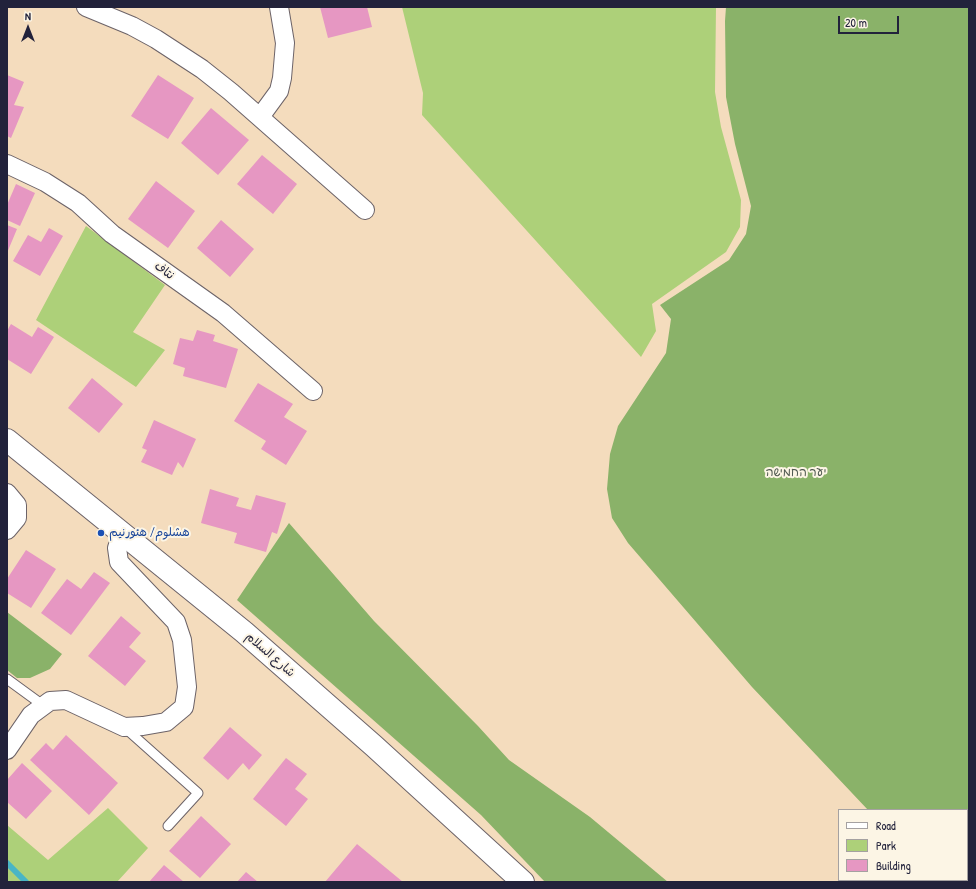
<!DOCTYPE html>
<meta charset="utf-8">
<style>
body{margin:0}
#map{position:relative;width:976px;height:889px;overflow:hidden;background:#f4dcbd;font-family:"Patrick Hand",sans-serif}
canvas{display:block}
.frame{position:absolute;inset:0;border:8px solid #22223b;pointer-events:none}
.legend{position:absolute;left:838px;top:809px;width:130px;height:72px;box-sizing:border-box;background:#fcf5e5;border:1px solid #a5a1a1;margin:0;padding:5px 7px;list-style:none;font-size:12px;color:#22223b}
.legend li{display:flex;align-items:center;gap:8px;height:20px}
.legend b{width:20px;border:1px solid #a5a1a1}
.north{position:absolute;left:8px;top:8px;width:40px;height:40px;-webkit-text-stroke:3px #fcf5e5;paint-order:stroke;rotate:0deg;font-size:11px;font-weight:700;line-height:16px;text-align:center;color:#22223b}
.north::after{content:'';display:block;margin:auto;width:14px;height:18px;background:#22223b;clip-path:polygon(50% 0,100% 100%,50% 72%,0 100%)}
.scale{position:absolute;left:838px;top:16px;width:61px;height:18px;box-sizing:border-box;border:2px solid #22223b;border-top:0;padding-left:5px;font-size:12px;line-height:14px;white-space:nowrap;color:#22223b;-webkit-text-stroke:3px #fcf5e5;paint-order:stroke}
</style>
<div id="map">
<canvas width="976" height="889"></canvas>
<div class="frame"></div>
<ul class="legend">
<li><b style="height:5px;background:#fff"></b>Road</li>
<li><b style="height:11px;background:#add079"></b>Park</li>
<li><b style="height:11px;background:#e697c2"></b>Building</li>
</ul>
<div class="north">N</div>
<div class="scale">20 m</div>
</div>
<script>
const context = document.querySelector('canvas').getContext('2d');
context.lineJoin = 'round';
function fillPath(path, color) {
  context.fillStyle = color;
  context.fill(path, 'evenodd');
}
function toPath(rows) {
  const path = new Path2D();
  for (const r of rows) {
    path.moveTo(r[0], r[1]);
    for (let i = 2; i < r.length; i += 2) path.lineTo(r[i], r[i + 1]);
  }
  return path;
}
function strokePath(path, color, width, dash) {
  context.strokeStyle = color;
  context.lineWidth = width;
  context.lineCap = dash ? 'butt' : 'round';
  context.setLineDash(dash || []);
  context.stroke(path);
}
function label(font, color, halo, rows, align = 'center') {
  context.font = font + ' "Patrick Hand","Playpen Sans Arabic","Playpen Sans Hebrew",sans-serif';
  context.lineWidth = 4;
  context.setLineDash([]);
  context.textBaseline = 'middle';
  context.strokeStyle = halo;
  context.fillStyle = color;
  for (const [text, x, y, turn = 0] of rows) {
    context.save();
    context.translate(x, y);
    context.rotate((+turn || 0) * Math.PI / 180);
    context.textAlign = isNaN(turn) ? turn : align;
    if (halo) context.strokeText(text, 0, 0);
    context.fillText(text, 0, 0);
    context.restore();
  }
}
const green = toPath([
 [402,7,716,7,715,92,721,127,741,200,740,227,726,252,652,304,656,331,641,357,422,115,423,93],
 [86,226,165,285,133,332,165,350,136,387,36,320],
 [108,808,148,848,117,882,7,882,7,825,48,860]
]);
const forest = toPath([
 [726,7,969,7,969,882,942,882,940,880,967,880,967,810,868,810,752,687,628,543,612,518,607,489,610,454,618,426,666,353,671,319,660,305,729,260,746,234,751,206,735,144,726,97,725,21],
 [289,523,374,621,478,726,509,760,590,817,668,882,545,882,481,815,237,600],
 [7,612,62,654,50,669,30,678,17,678,7,670]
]);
const stream = toPath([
 [7,863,26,882]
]);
const building = toPath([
 [320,7,367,7,372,27,328,38],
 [7,75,24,82,14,105,24,107,11,138,7,136],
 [158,75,194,98,168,139,131,116],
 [211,108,249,140,218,175,181,143],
 [262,155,297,184,273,214,237,184],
 [156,181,195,211,168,248,128,219],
 [16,184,35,193,20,226,7,220,7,205],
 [221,220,254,249,230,277,197,248],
 [7,225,17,229,7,253],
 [49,228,63,236,40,276,13,261,28,235,41,242],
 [11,324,32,337,38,327,54,337,31,374,7,359,7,331],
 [197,330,215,335,213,341,238,349,226,388,183,376,185,368,173,364,180,338,193,341],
 [92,378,123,404,99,433,68,408],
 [258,383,293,404,284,417,307,431,286,465,261,449,266,441,234,421],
 [154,420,196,439,183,468,178,462,172,475,141,462,147,450,142,448],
 [210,489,239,498,236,506,251,510,256,495,286,503,277,534,272,532,266,552,234,543,237,533,201,523],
 [26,550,56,569,31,608,7,593,7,579],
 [94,572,110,583,71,635,41,613,67,579,81,589],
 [121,616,141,633,129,647,146,661,125,686,88,656],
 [230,727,262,755,249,770,243,763,228,780,203,758],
 [66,735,118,783,89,815,30,760,46,743,53,750],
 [286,758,307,774,295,789,308,799,286,826,253,799],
 [22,763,52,791,26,819,7,802,7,780],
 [201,816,231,844,200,878,169,851],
 [357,844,403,882,325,882],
 [164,865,184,882,149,882],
 [246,872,258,882,237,882]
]);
const service = toPath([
 [7,679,44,706],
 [124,727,198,793,168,826]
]);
const minor = toPath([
 [86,7,132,26,156,39,202,69,231,92,365,210],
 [260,117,279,91,282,78,285,43,279,7],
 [7,164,45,182,78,203,112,234,223,313,313,391],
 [7,493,17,505,17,518,7,530],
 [7,750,31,715,50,701,66,700,124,727,143,726,166,722,184,707,187,687,182,640,176,622,119,562,117,548,122,533]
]);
const secondary = toPath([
 [7,440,244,632,374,746,523,882]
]);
const markers = [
 [101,533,4,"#1a4fb4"]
];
const streetNames = [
 ["نتاف",164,271,36],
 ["شارع السلام",270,655,41]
];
const parkNames = [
 ["יער החמישה",796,473]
];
const transitNames = [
 ["هشلوم/ هئورنيم",109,533]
];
fillPath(green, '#add079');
fillPath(forest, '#8ab269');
strokePath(stream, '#49b5c6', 6);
fillPath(building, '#e697c2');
strokePath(service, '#6c6368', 11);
strokePath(minor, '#6c6368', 20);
strokePath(secondary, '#6c6368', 24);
strokePath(service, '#fff', 9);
strokePath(minor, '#fff', 18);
strokePath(secondary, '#fff', 22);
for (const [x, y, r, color] of markers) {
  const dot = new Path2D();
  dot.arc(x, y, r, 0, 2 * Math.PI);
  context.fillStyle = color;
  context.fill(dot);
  strokePath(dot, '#fcf5e5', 1.5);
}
label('12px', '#22223b', '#fcf5e5', streetNames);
label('12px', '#4c564e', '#fcf5e5', parkNames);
label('12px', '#164399', '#fcf5e5', transitNames, 'left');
</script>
